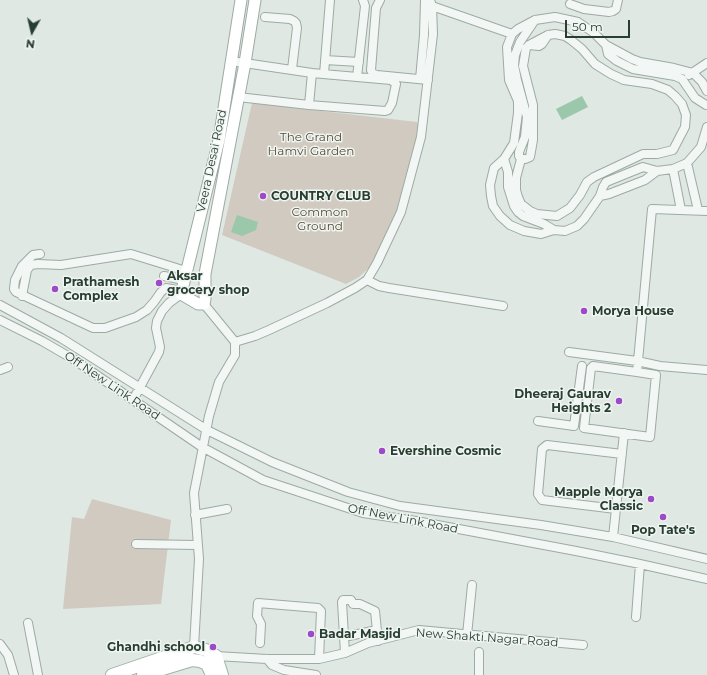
<!DOCTYPE html>
<style>
body{margin:0}
#map{position:relative;width:707px;height:675px;overflow:hidden;background:#dfe8e3;font-family:Montserrat,sans-serif}
canvas{display:block}
.north{position:absolute;left:12px;top:12px;width:40px;height:40px;-webkit-text-stroke:3px #eff5f1;paint-order:stroke;rotate:188deg;font-size:11px;font-weight:700;line-height:16px;text-align:center;color:#293e32}
.north::after{content:'';display:block;margin:auto;width:14px;height:18px;background:#293e32;clip-path:polygon(50% 0,100% 100%,50% 72%,0 100%)}
.scale{position:absolute;left:565px;top:20px;width:65px;height:18px;box-sizing:border-box;border:2px solid #293e32;border-top:0;padding-left:5px;font-size:12px;line-height:14px;white-space:nowrap;color:#293e32;-webkit-text-stroke:3px #eff5f1;paint-order:stroke}
</style>
<div id="map">
<canvas width="707" height="675"></canvas>
<div class="north">N</div>
<div class="scale">50 m</div>
</div>
<script>
const context = document.querySelector('canvas').getContext('2d');
context.lineJoin = 'round';
function fillPath(path, color) {
  context.fillStyle = color;
  context.fill(path, 'evenodd');
}
function toPath(rows) {
  const path = new Path2D();
  for (const r of rows) {
    path.moveTo(r[0], r[1]);
    for (let i = 2; i < r.length; i += 2) path.lineTo(r[i], r[i + 1]);
  }
  return path;
}
function strokePath(path, color, width, dash) {
  context.strokeStyle = color;
  context.lineWidth = width;
  context.lineCap = dash ? 'butt' : 'round';
  context.setLineDash(dash || []);
  context.stroke(path);
}
function label(font, color, halo, rows, align = 'center') {
  context.font = font + ' Montserrat,sans-serif';
  context.lineWidth = 3;
  context.setLineDash([]);
  context.textBaseline = 'middle';
  context.strokeStyle = halo;
  context.fillStyle = color;
  for (const [text, x, y, turn = 0] of rows) {
    context.save();
    context.translate(x, y);
    context.rotate((+turn || 0) * Math.PI / 180);
    context.textAlign = isNaN(turn) ? turn : align;
    if (halo) context.strokeText(text, 0, 0);
    context.fillText(text, 0, 0);
    context.restore();
  }
}
const green = toPath([
 [252,103,417,122,419,126,420,136,399,211,375,262,359,277,346,284,222,235],
 [92,499,171,520,161,604,63,609,72,517,84,519]
]);
const water = toPath([
 [582,96,588,107,562,120,556,109],
 [237,215,258,222,256,230,242,236,231,232]
]);
const street = toPath([
 [380,0,376,8,371,70,373,74,377,75,428,80],
 [570,4,584,9,609,12,613,11,616,9,618,0],
 [432,6,512,34],
 [265,17,290,19,294,21,296,23,297,28,292,69],
 [529,45,539,46,542,44,548,35],
 [606,45,608,54,617,61,633,69,675,76,682,79,695,98,706,105],
 [325,60,359,62],
 [231,61,312,73,391,80,396,84,392,103,388,110,385,111,309,105,312,73],
 [324,74,330,0],
 [689,75,707,63],
 [357,77,365,6,363,0],
 [420,79,424,35,425,0],
 [707,91,702,82,693,73,674,68,640,62,632,59,606,45,594,33,578,22,555,17,535,20,518,29,512,34,507,47,509,80,518,101,518,113,514,143,504,159,494,168,490,185,491,196,493,206,500,216,510,225,524,231,541,234,554,230,565,231,577,226,584,219,600,196,603,187,606,182,643,167,657,171,673,169,687,163,701,147,707,127],
 [238,97,309,105],
 [504,159,508,172,508,187,514,206,518,212,523,216,544,224,554,230],
 [521,159,516,178,516,190,518,197,521,204,530,211,537,214,557,216,570,208,580,195,587,182,594,177,643,154,657,154,673,150,685,127,686,115,682,104,675,96,668,90,652,84,624,80,611,74,595,64,582,49,571,40,565,36,555,34,548,35,529,45,526,48,523,66,533,105,533,140,530,157,525,159,521,159,519,156,519,152,525,137,527,117,517,80,514,65,515,55,520,42,535,20],
 [687,163,698,210],
 [673,169,681,210],
 [600,196,609,194,645,180,657,171],
 [40,254,33,255,22,266,15,280,14,289,16,292,93,328,105,328,136,317,147,310,154,302,161,292,166,288,182,291],
 [164,276,184,280],
 [367,280,379,286,389,288,503,306],
 [22,296,27,270,31,265,38,264,61,265,131,254,186,271],
 [0,305,61,338,207,430,272,462,348,492,400,506,541,525,613,537,707,559],
 [0,320,42,341,73,359,202,447,263,480,363,513,416,521,576,551,640,564,707,579],
 [235,342,255,336,269,330,327,303,355,288,367,280,377,263,401,212,421,137,433,34,432,6,430,0],
 [569,352,637,361,660,366,707,370],
 [0,370,8,367],
 [637,372,593,366,591,368,584,428,650,437,656,375,637,372,652,209,707,211],
 [133,400,159,352,160,347,156,328,157,321,162,311,169,303,181,294],
 [538,421,574,426,582,366],
 [616,509,542,500,538,494,542,449,547,445,622,454],
 [195,515,227,509],
 [613,537,624,433],
 [136,544,197,545],
 [636,617,640,564],
 [28,623,38,675],
 [467,635,472,585],
 [344,637,377,630],
 [260,643,261,624,257,616,258,603,318,608,321,611,319,659],
 [0,644,8,655,14,675],
 [194,647,199,559,194,493,209,416,219,382,235,355,235,342,204,304],
 [345,653,342,602,343,600,351,600,353,604,360,604,375,611,378,641],
 [214,658,216,656,267,659,319,659,345,653,368,643,419,630,583,645],
 [267,659,272,665,284,670,316,675],
 [479,675,479,652]
]);
const secondary = toPath([
 [241,0,219,140,181,294,198,304,204,304,205,299,205,274,245,63,255,0]
]);
const primary = toPath([
 [112,675,194,647,206,650,216,656,222,675],
 [143,675,192,660,200,661,207,664,212,675]
]);
const markers = [
 [263,196,4,"#9d49c8"],
 [159,283,4,"#9d49c8"],
 [55,289,4,"#9d49c8"],
 [584,311,4,"#9d49c8"],
 [619,401,4,"#9d49c8"],
 [382,451,4,"#9d49c8"],
 [651,499,4,"#9d49c8"],
 [663,517,4,"#9d49c8"],
 [311,634,4,"#9d49c8"],
 [213,647,4,"#9d49c8"]
];
const parkNames = [
 ["The Grand",311,137],
 ["Hamvi Garden",311,151],
 ["Common",320,212],
 ["Ground",320,226]
];
const streetNames = [
 ["Veera Desai Road",212,161,-78],
 ["Off New Link Road",112,386,34],
 ["Off New Link Road",403,519,11],
 ["New Shakti Nagar Road",487,638,4]
];
const poiNames = [
 ["COUNTRY CLUB",271,196],
 ["Aksar",167,276],
 ["grocery shop",167,290],
 ["Prathamesh",63,282],
 ["Complex",63,296],
 ["Morya House",592,311],
 ["Dheeraj Gaurav",611,394,"right"],
 ["Heights 2",611,408,"right"],
 ["Evershine Cosmic",390,451],
 ["Mapple Morya",643,492,"right"],
 ["Classic",643,506,"right"],
 ["Pop Tate's",663,530,"center"],
 ["Badar Masjid",319,634],
 ["Ghandhi school",205,647,"right"]
];
fillPath(green, '#d1cac1');
fillPath(water, '#9bc7aa');
strokePath(street, '#9daba3', 10);
strokePath(secondary, '#9daba3', 13);
strokePath(primary, '#9fb3a7', 14);
strokePath(street, '#f2f6f4', 8);
strokePath(secondary, '#fff', 11);
strokePath(primary, '#fff', 12);
for (const [x, y, r, color] of markers) {
  const dot = new Path2D();
  dot.arc(x, y, r, 0, 2 * Math.PI);
  context.fillStyle = color;
  context.fill(dot);
  strokePath(dot, '#eff5f1', 1.5);
}
label('12px', '#594c37', '#eff5f1', parkNames);
label('12px', '#293e32', '#eff5f1', streetNames);
label('bold 12px', '#293e32', '#eff5f1', poiNames, 'left');
</script>
